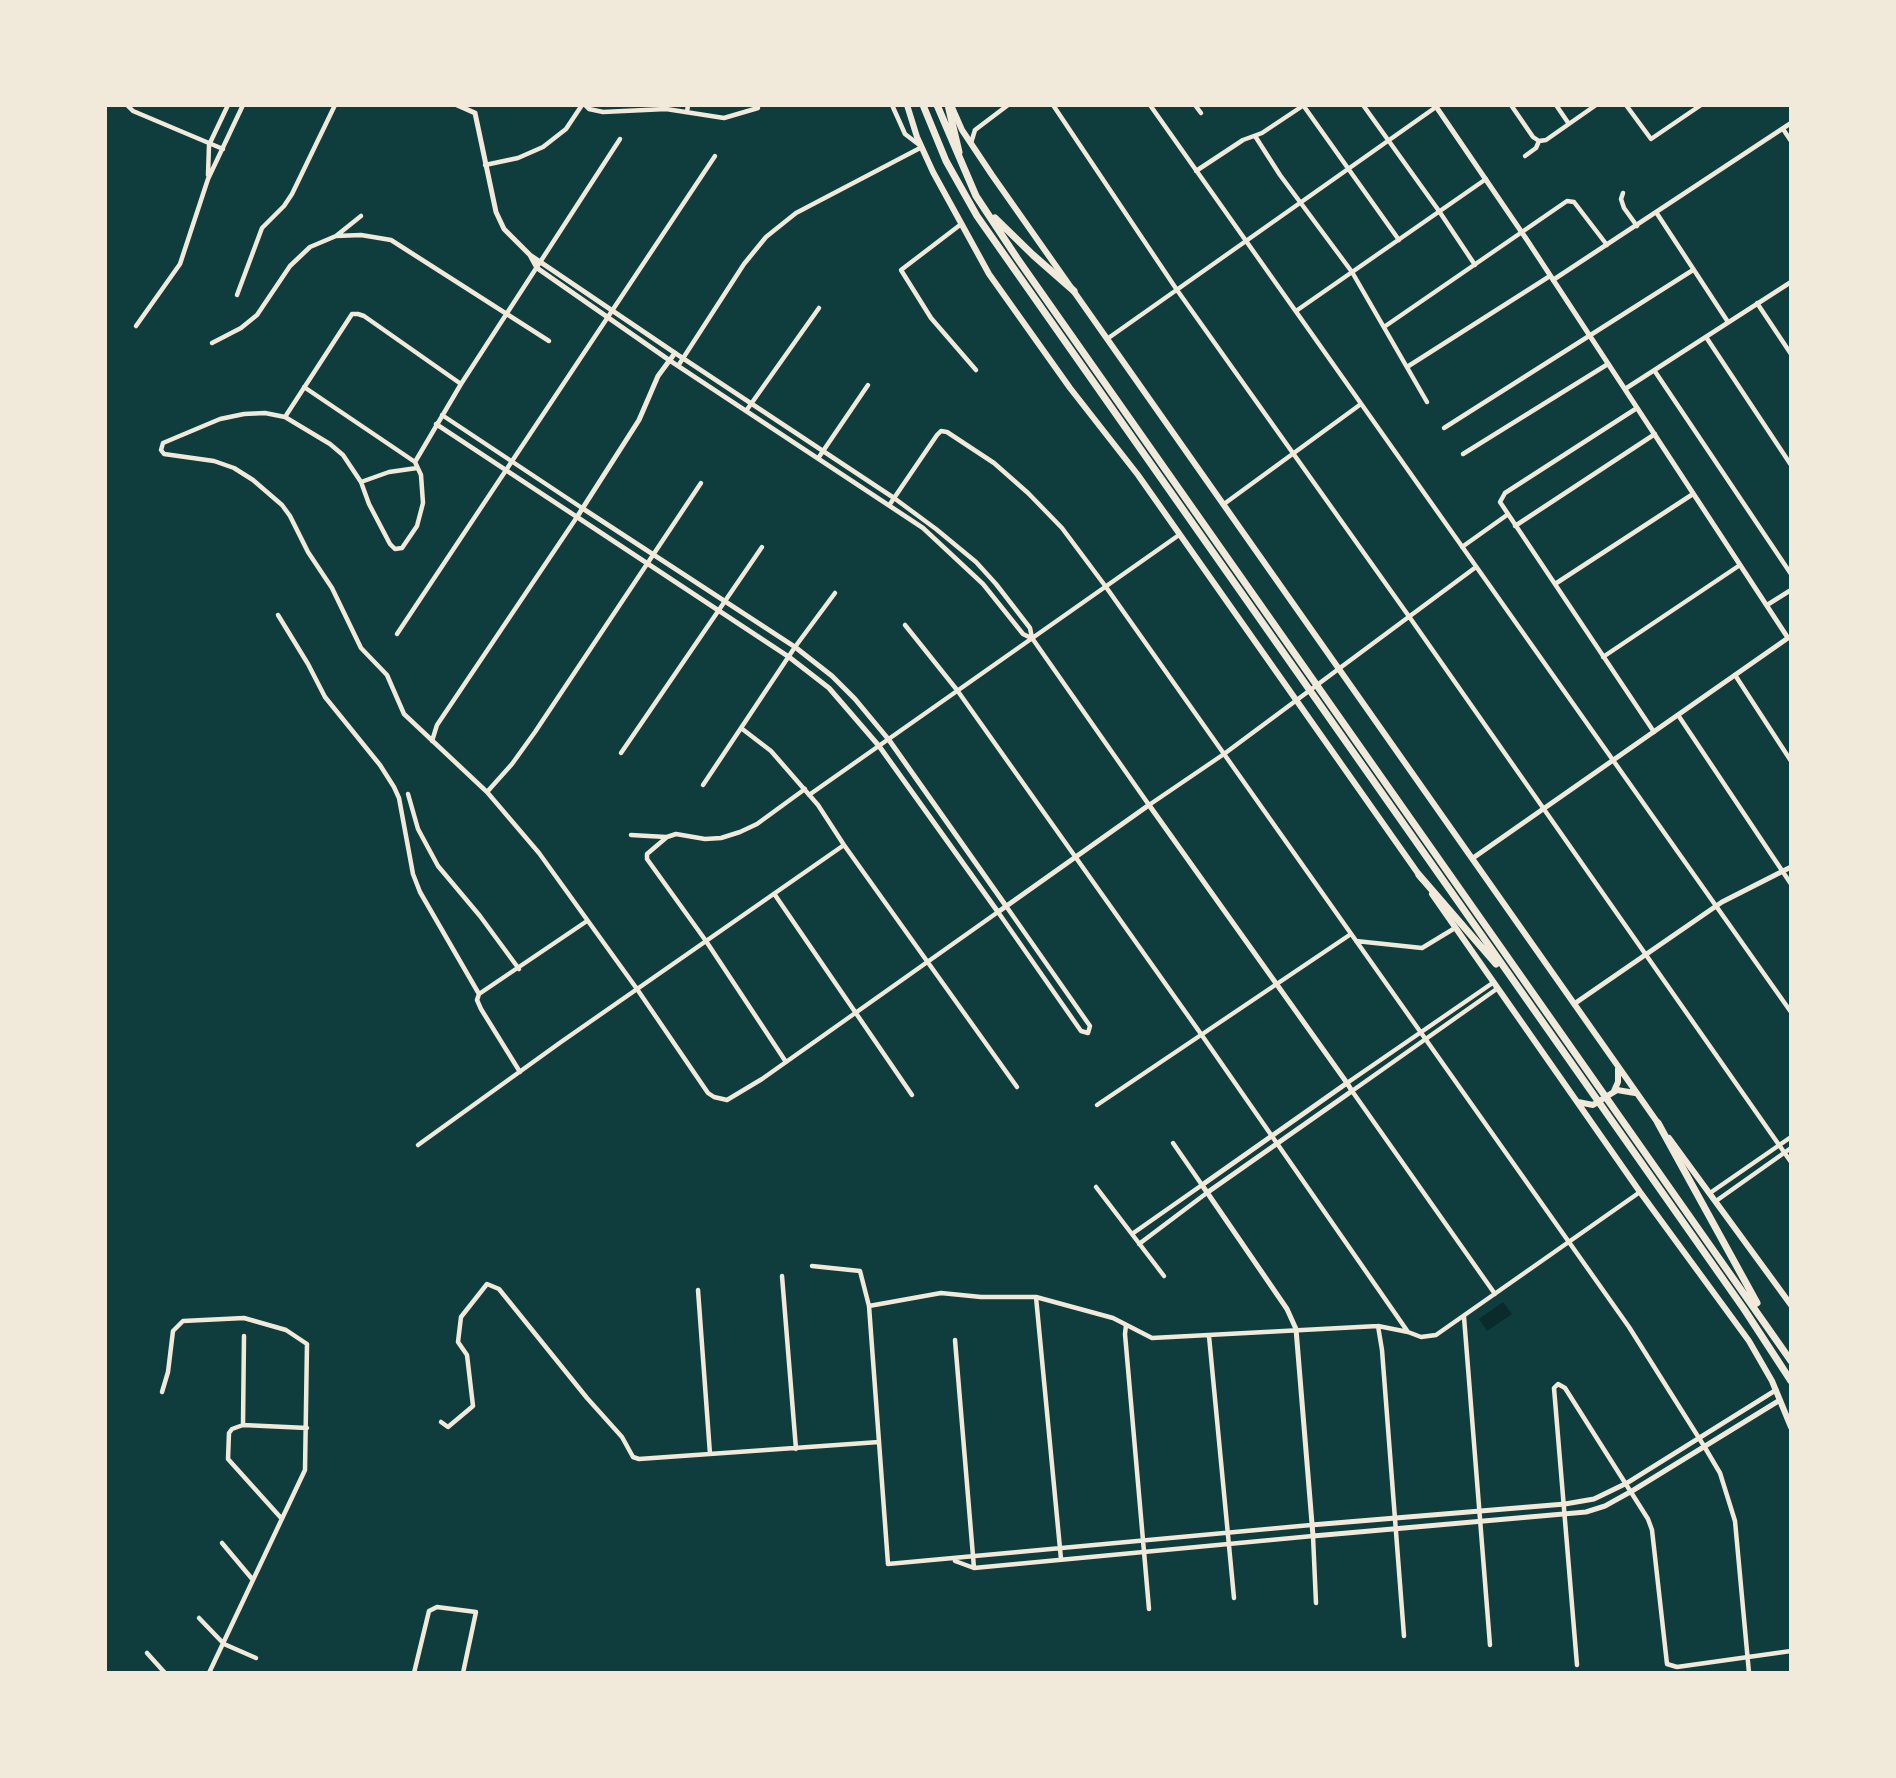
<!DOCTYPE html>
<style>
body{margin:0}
#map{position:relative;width:1896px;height:1778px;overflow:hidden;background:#0f3d3e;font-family:"Zilla Slab",serif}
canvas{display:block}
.frame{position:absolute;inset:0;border:107px solid #f1e9da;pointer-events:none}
</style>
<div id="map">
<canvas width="1896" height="1778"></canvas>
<div class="frame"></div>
</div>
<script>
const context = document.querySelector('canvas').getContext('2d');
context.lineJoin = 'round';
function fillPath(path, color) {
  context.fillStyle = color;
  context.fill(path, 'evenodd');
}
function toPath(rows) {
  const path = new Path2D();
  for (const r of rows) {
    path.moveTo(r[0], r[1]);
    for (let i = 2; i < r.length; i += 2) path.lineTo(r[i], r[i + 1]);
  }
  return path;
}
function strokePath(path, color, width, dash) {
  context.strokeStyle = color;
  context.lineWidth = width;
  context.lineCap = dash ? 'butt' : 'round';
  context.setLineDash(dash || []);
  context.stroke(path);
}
const water = toPath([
 [1503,1302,1512,1314,1487,1331,1479,1319]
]);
const minor = toPath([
 [127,105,133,111,223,149],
 [585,105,589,109,603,112,666,109,724,118,758,108],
 [1053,105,1177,290,1408,615,1791,1162],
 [1150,105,1791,1012],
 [1195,105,1201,113],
 [1303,105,1399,240],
 [1363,105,1439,211,1475,265],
 [1511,105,1533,137,1539,141],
 [1556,105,1569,124],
 [1626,105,1651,139,1701,105],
 [687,112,688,105],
 [1783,129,1791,141],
 [1255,136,1280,175,1352,272,1427,402],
 [620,139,461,384,415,462,421,475,423,503,417,526,402,548,395,549,390,544,369,504,361,482,343,455,330,444,285,417,265,413,244,414,220,419,163,443,161,450,164,454,214,461,234,468,253,480,282,505,290,516,308,552,332,588,361,648,387,675,404,714,487,792,539,853,637,989,708,1093,714,1097,727,1100,762,1079,998,912,1081,1031,1088,1033,1090,1026,1006,906],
 [971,143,975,130,1008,105],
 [1525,156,1536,148,1539,141,1546,140,1596,105],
 [485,165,518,158,543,147,566,129,582,105],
 [1196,171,1243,140,1262,133,1304,105],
 [208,175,209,145,228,105],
 [1623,193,1621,199,1624,208,1637,226],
 [1656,212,1728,322],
 [960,225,901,270,931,318,976,370],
 [336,236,361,235,391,240,549,341],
 [1553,280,1791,123],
 [237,295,262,228,284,206,292,194,335,105],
 [1757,303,1791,354],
 [1296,311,1486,179],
 [136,326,180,264,208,179,243,105],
 [1384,327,1567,201,1574,202,1607,245],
 [1706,337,1791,465],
 [1107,339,1436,107],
 [212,343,241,328,257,315,290,266,310,247,336,236,361,216],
 [675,353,894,498,936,529,976,562,996,584,1030,628,1032,638,1149,805,1224,754,1476,567],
 [669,360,923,528,983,584,1023,634,1031,638],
 [678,366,744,264,766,237,796,213,922,147,905,134,892,105],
 [1407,367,1550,276],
 [1654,370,1791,574],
 [304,387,415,462],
 [1625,389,1791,282],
 [1637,408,1505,493,1500,502,1654,732],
 [746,411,819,308],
 [442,415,582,508],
 [285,417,352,314,358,314,364,316,461,384],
 [1444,428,1693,270],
 [1463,454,1608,364],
 [819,457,868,385],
 [361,482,389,472,417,468],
 [890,504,937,435,941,431,947,432,994,463,1028,493,1062,528,1106,587,1629,1327,1704,1446,1720,1473,1735,1521,1749,1673],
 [1224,504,1361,404],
 [1515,526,1655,434],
 [1462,547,1507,515],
 [1555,584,1693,494],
 [1767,605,1791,590],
 [278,615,308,664,325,697,380,765,394,787,399,798,413,874,420,892,479,994,477,1000,481,1009,520,1072],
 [905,625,957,690,1201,1034,1408,1332,1421,1337,1436,1335,1640,1192],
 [397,634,715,156],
 [1603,657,1740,565],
 [1735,675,1791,761],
 [1678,715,1791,884],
 [741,728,771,751,818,805,844,845,1017,1087],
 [432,741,437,725,577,517,436,424],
 [621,753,762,547],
 [703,785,795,647,835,593],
 [487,792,512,764,535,732,701,483],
 [408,794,418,829,438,866,480,916,519,969],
 [809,795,1179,535],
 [631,835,666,837],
 [775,895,912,1095],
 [1356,941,1422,948,1455,928],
 [479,994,587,921],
 [786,1062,706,941,647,859,647,854,667,837,676,834,705,839,721,838,740,832,757,824,805,789],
 [1347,1083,1494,982],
 [1097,1105,1351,934],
 [418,1145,561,1042,844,845],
 [1096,1187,1164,1276],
 [1710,1193,1791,1137],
 [1716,1201,1791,1148],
 [1132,1234,1202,1185,1173,1143],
 [1139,1244,1208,1192],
 [812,1266,860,1271,869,1306,888,1564,1311,1525],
 [782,1276,796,1449],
 [698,1290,710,1454],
 [1495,1294,1352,1091,1498,988],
 [1036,1297,1061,1559],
 [869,1306,941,1293,981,1297,1036,1297,1113,1318,1152,1338,1378,1326,1408,1332],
 [1464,1317,1490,1645],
 [1126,1325,1125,1334,1149,1609],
 [1378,1326,1382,1350,1404,1636],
 [1209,1336,1234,1598],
 [955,1340,974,1568],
 [162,1392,168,1372,173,1331,183,1321,244,1318,286,1330,307,1344,305,1470,209,1673],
 [441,1422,448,1427,473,1406,467,1355,458,1342,461,1317,487,1284,499,1289,587,1398,622,1437,633,1457,639,1459,879,1442],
 [243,1425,244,1336],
 [282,1519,228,1459,229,1433,232,1429,243,1425,307,1428],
 [222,1543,253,1580],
 [955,1561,974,1568,1313,1536,1316,1603],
 [199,1618,224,1644,256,1658],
 [147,1653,165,1673],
 [1577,1665,1554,1388,1558,1384,1565,1388,1648,1519,1652,1530,1667,1664,1677,1667,1791,1651],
 [414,1673,429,1611,437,1607,476,1612,463,1673]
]);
const tertiary = toPath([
 [457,105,475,113],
 [1435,105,1527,240,1788,638,1473,858],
 [475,113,496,212,504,229,530,255,675,353,658,376,639,420,577,517,789,657,829,688,879,746,998,912,1149,805,1347,1083,1352,1091,1208,1192],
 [530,255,537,268,669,360],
 [582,508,795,647,832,676,855,699,889,740,1006,906],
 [1574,1004,1722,902,1791,867],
 [1347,1083,1202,1185,1287,1309,1296,1329,1313,1536,1586,1512,1605,1506,1632,1491,1780,1400],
 [1311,1525,1565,1504,1594,1499,1627,1483,1776,1390]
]);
const secondary = toPath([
 [907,105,917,137,933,172,989,274,1070,388,1138,475,1422,879],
 [951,105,962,130,992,175,1660,1126],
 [1432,894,1640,1192,1749,1341,1772,1381,1791,1427],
 [1614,1091,1618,1082,1618,1069],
 [1578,1102,1593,1105,1617,1090,1635,1093],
 [1669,1138,1791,1305]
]);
const trunk = toPath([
 [923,105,946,161,977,216,1744,1309,1791,1381],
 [937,105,976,196,1017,258,1791,1361],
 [948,105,959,152],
 [995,218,1033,255,1074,291],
 [1419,875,1496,964],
 [1658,1123,1757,1303]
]);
fillPath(water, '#0a2a2b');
strokePath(minor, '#f1e9da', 4.5);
strokePath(tertiary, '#f1e9da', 5);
strokePath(secondary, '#f1e9da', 6);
strokePath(trunk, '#f1e9da', 7);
</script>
